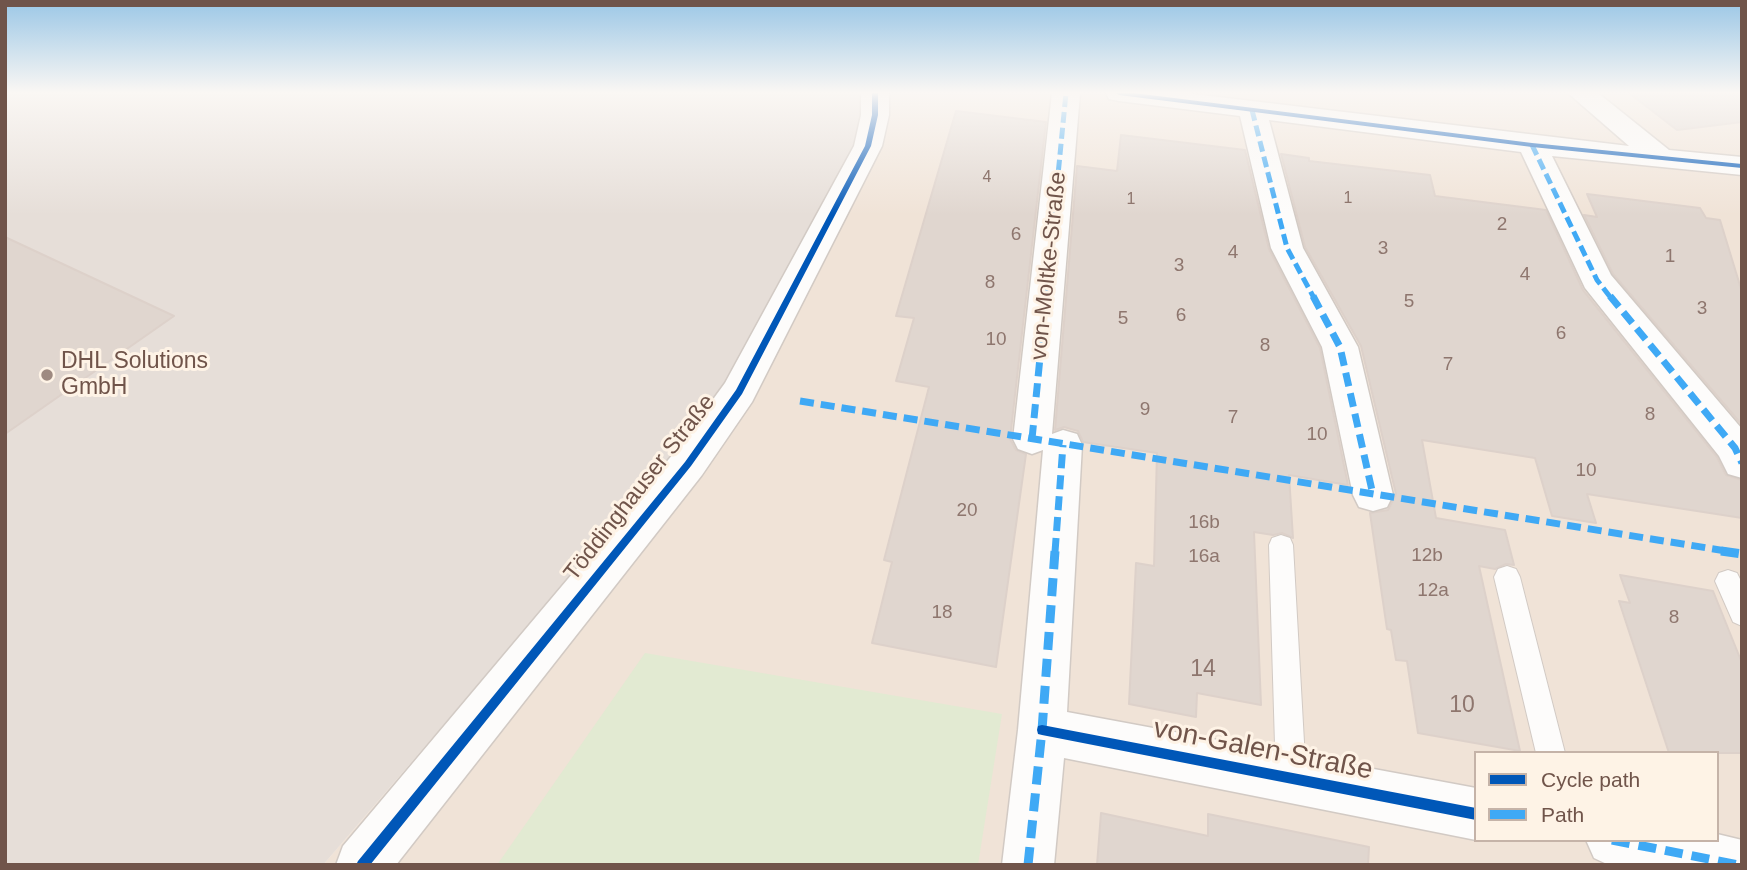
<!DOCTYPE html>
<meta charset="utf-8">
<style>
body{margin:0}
#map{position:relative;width:1747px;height:870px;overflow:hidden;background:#f4eee7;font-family:Arial,sans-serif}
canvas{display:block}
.frame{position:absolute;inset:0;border:7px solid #70544a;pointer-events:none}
.legend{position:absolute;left:1474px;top:751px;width:245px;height:91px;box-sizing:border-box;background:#fef3e6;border:2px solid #c5b3a8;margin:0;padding:9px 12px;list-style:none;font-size:21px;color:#70544a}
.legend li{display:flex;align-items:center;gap:14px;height:35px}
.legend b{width:35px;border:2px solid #c5b3a8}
</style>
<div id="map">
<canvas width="1747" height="870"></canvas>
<div class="frame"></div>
<ul class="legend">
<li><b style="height:9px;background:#0057b8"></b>Cycle path</li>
<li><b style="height:9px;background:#3fa9f5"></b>Path</li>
</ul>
</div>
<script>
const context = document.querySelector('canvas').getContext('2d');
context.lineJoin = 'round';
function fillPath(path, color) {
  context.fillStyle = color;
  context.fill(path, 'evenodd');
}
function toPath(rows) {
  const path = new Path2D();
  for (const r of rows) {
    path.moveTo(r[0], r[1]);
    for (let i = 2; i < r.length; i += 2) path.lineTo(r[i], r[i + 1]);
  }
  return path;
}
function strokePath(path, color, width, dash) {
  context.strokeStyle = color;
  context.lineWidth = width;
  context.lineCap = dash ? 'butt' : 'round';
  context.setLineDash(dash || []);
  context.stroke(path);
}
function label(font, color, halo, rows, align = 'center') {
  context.font = font + ' Arial,sans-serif';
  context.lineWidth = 6;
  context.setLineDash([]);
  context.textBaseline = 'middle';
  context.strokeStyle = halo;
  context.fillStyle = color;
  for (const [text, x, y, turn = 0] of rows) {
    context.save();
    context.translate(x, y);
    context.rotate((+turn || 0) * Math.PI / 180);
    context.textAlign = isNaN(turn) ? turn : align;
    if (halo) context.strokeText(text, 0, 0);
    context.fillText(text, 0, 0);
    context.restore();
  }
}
const residential = toPath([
 [863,93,1742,93,1742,865,323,865,708,418],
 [1476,753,1717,753,1717,840,1476,840]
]);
const industrial = toPath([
 [5,93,863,93,864,138,708,418,323,865,5,865]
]);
const green = toPath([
 [645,653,1002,714,978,865,497,865]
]);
const building = toPath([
 [1629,93,1742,93,1742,122,1677,130,1629,93],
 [956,111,1046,122,1010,439,1016,450,1026,454,996,667,872,643,892,562,884,560,929,387,896,381,914,318,896,316,956,111],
 [1121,135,1245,150,1269,249,1320,348,1348,485,1289,475,1293,538,1282,533,1273,535,1254,532,1261,705,1197,693,1196,717,1129,704,1136,563,1154,566,1157,453,1083,442,1078,431,1064,427,1055,430,1077,166,1117,171,1121,135],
 [1281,154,1309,158,1309,161,1430,175,1435,196,1546,210,1583,290,1717,457,1726,475,1742,480,1742,518,1587,494,1596,523,1552,516,1535,458,1422,440,1436,518,1505,530,1514,565,1506,564,1495,569,1479,566,1520,751,1418,733,1407,661,1396,660,1391,630,1387,629,1370,513,1388,510,1396,494,1361,346,1305,247,1281,154],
 [1587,194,1700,208,1706,218,1720,220,1742,292,1742,425,1613,274,1584,215,1597,217,1587,194],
 [5,237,174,316,5,434,5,237],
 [1620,575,1713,591,1742,663,1742,753,1669,753,1619,601,1630,603,1620,575],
 [1101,813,1208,836,1208,814,1369,847,1368,865,1097,865,1101,813]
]);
const service = toPath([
 [1281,535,1290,538,1293,545,1306,778,1301,788,1291,793,1281,788,1276,778,1269,545,1272,538,1281,535],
 [1507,566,1516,569,1520,577,1565,753,1536,753,1494,577,1498,569,1507,566],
 [1728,570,1737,573,1742,583,1742,626,1733,622,1715,581,1719,573,1728,570]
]);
const minor = toPath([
 [861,93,889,93,889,115,882,146,752,402,702,475,396,865,336,865,343,846,674,453,725,383,854,146,861,115,861,93],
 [1052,93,1080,93,1052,434,1063,430,1077,434,1082,445,1067,712,1476,788,1476,840,1064,758,1054,865,1002,865,1018,730,1043,450,1032,454,1018,449,1013,439,1052,93],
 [1106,93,1185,93,1629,146,1568,93,1598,93,1669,150,1742,157,1742,175,1552,156,1611,275,1742,429,1742,478,1728,474,1719,456,1585,288,1521,152,1269,120,1303,248,1358,347,1393,495,1387,507,1373,511,1359,507,1353,495,1322,347,1271,248,1240,116,1119,101,1109,99,1106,93],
 [1717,834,1742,840,1742,865,1609,865,1594,858,1586,840,1717,840,1717,834]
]);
const quietFar2 = toPath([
 [1252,110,1287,248,1314,298],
 [1532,145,1597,280,1611,298],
 [1046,298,1066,93]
]);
const quietFar1 = toPath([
 [1313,296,1340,347,1373,495],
 [1610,296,1735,448,1742,463],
 [800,401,1732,552],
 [1032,439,1046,296],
 [1055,552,1063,445]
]);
const quiet = toPath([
 [1721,551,1742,554],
 [1612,840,1739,865],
 [1028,865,1042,730,1055,551]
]);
const cycleway = toPath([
 [872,93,878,93,878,115,871,146,742,394,691,466,370,865,356,865,358,861,685,462,736,390,865,146,872,115,872,93],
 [1116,93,1134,93,1532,143,1742,164,1742,168,1532,147,1119,95,1116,93],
 [1042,725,1476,808,1476,820,1042,735,1038,734,1037,730,1038,726,1042,725]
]);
const markers = [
 [47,375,7,"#9e8a81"]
];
const farNumbernames = [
 ["4",987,178],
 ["1",1348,199],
 ["1",1131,200]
];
const numberNames = [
 ["2",1502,225],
 ["6",1016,235],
 ["3",1383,249],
 ["4",1233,253],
 ["1",1670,257],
 ["3",1179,266],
 ["4",1525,275],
 ["8",990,283],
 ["5",1409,302],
 ["3",1702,309],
 ["6",1181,316],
 ["5",1123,319],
 ["6",1561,334],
 ["10",996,340],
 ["8",1265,346],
 ["7",1448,365],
 ["9",1145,410],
 ["8",1650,415],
 ["7",1233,418],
 ["10",1317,435],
 ["10",1586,471],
 ["20",967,511],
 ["16b",1204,523],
 ["12b",1427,556],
 ["16a",1204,557],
 ["12a",1433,591],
 ["18",942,613],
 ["8",1674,618]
];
const streetNames = [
 ["von-Moltke-Straße",1049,266,-84],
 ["Töddinghauser Straße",640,488,-52]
];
const poiNames = [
 ["DHL Solutions",61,362],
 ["GmbH",61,388]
];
const nearNumbernames = [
 ["14",1203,670],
 ["10",1462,706]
];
const nearStreetnames = [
 ["von-Galen-Straße",1263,750,11]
];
fillPath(residential, '#f0e3d7');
fillPath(industrial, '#e6ded8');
fillPath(green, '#e2ead2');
fillPath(building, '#e0d6cf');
strokePath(building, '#ddd1ca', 2);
strokePath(service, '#d2cac4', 2);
strokePath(minor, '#d2cac4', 3);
fillPath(service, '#fdfcfb');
fillPath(minor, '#fdfcfb');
strokePath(quietFar2, '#3fa9f5', 5, [11, 5]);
strokePath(quietFar1, '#3fa9f5', 7, [14, 7]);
strokePath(quiet, '#3fa9f5', 9, [18, 9]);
fillPath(cycleway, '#0057b8');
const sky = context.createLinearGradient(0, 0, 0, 215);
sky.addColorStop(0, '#9bc7e6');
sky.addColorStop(0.43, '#faf7f4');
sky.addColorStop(1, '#faf7f400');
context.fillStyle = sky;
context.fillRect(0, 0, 1747, 215);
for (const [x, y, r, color] of markers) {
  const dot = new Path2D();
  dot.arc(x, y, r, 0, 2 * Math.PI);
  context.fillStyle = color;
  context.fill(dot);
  strokePath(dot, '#fef3e6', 2.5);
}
label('16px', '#8e766e', null, farNumbernames);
label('19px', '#8e766e', null, numberNames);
label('23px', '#70544a', '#fef3e6', streetNames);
label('23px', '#70544a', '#fef3e6', poiNames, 'left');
label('23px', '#8e766e', null, nearNumbernames);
label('28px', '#70544a', '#fef3e6', nearStreetnames);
</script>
